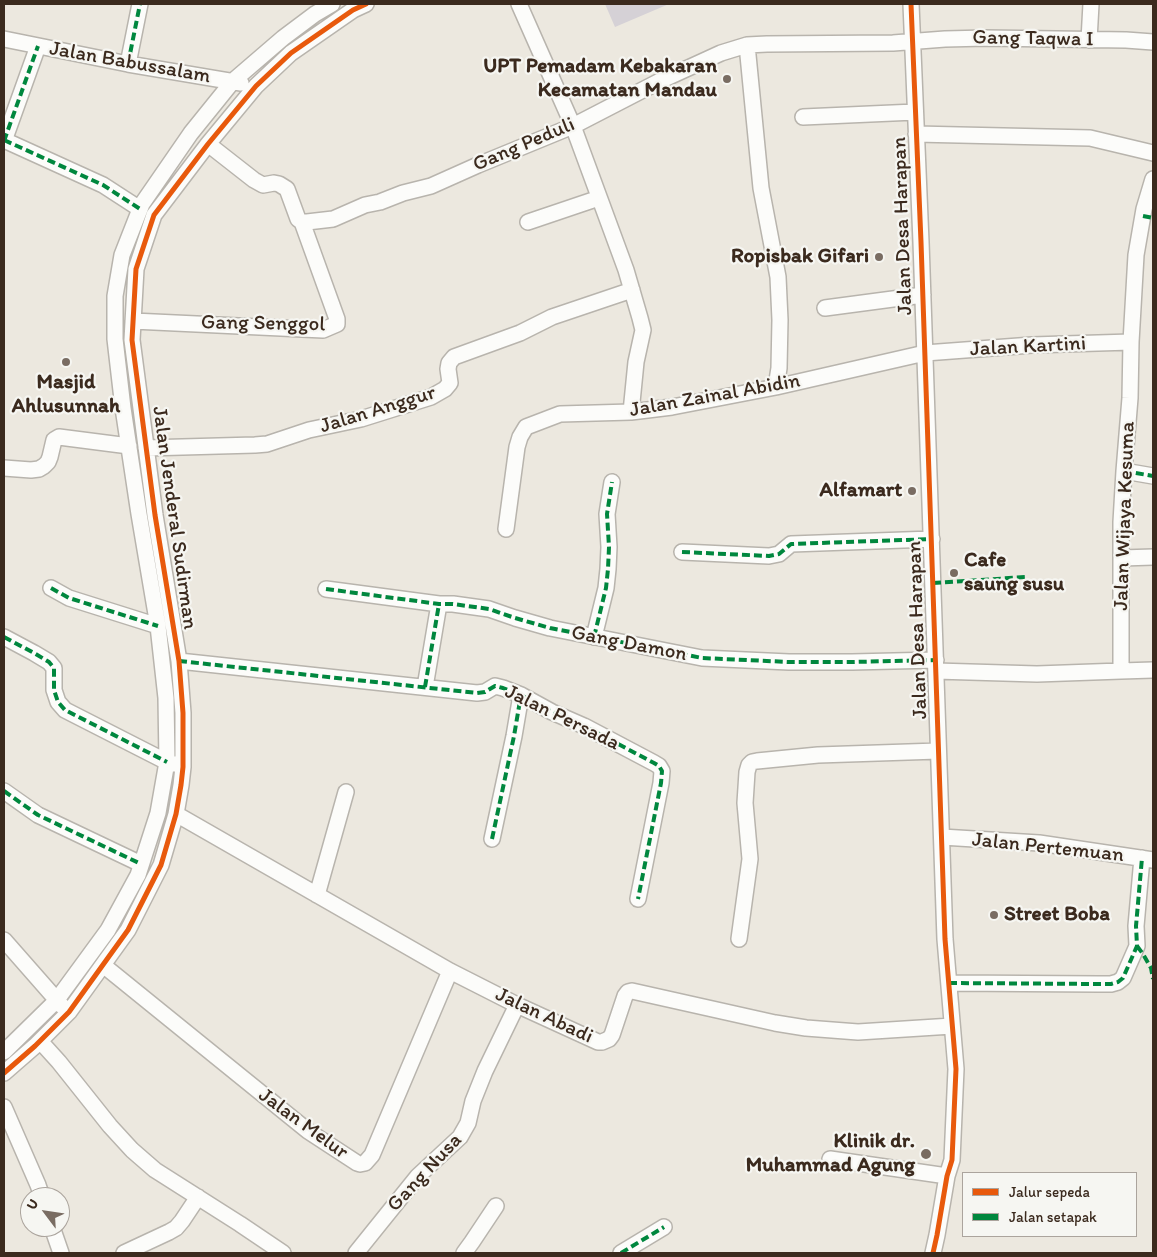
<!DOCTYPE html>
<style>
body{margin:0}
#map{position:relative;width:1157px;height:1257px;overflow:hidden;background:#ece8df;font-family:Itim,sans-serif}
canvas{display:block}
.frame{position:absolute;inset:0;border:5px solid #3b2a1e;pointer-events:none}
.legend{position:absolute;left:962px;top:1172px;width:175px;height:65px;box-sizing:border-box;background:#f6f6f2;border:1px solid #aba49d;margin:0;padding:6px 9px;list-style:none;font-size:15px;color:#3b2a1e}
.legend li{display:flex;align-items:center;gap:10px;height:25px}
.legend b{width:25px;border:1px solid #aba49d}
.north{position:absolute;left:20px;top:1187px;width:50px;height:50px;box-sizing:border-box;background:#f6f6f2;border:1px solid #aba49d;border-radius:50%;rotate:301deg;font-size:14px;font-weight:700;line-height:20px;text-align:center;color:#3b2a1e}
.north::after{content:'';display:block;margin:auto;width:18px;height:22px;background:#796c62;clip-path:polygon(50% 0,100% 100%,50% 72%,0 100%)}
</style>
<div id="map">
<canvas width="1157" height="1257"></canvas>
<div class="frame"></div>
<ul class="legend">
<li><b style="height:6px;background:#e8590c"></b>Jalur sepeda</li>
<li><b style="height:6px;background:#00873e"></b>Jalan setapak</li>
</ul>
<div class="north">U</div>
</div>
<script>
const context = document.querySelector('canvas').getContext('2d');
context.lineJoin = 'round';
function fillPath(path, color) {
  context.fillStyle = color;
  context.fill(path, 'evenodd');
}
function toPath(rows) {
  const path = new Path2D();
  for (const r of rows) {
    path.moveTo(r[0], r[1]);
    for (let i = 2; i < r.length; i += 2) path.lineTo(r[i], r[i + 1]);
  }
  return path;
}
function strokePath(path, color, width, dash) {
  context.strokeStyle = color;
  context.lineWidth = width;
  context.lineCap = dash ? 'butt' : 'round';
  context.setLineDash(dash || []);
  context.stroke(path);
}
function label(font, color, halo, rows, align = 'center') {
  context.font = font + ' Itim,sans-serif';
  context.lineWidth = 4.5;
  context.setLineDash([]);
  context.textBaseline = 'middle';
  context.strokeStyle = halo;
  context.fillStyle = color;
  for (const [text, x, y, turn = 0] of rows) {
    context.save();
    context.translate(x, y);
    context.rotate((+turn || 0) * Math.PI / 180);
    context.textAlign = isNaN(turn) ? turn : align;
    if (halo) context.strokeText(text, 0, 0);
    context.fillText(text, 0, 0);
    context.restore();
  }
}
const building = toPath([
 [605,4,669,4,615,27]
]);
const minor = toPath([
 [519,4,573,126,626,270,640,318,643,330,636,362,631,412],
 [911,4,921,242,945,939,956,1069,952,1160,947,1176,937,1235,933,1253],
 [4,39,128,64,241,83],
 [1089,40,1091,4],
 [747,45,761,188,778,277,780,320,779,368,776,387],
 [128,64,140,4],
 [803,117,915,112],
 [916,134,1090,138,1153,153],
 [4,140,103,185,140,209],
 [4,141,38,46],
 [302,222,307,222,333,219,365,205,380,202,403,193,431,186,478,165,573,126,662,80,721,53,747,45,767,44,893,43,945,39,986,38,1126,40,1153,42],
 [528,222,599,198],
 [825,308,923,295],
 [133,321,323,330,337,324,337,319,302,222,298,219,287,189,279,184,274,183,263,185,254,180,208,144],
 [146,448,255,445,267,444,309,430,361,419,431,397,445,389,450,383,448,369,449,363,454,357,520,333,552,317,632,290],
 [4,468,31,470,39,469,44,466,48,462,50,457,54,440,59,437,129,446],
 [1124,471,1153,476],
 [506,529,517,447,520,437,526,427,560,414,631,412,672,407,776,387,925,353,1032,345,1131,342],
 [682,552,769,556,779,554,791,544,932,539],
 [1122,558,1153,557],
 [51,588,69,598,158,626],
 [326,589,439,604,453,604,489,609,515,618,550,628,702,658,789,662,852,662,936,660],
 [4,637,34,653,49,662,54,668,54,690,58,702,65,710,167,762,174,764],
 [594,637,606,588,608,569,609,547,607,514,612,482],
 [179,661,477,693,485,692,495,686,503,688,521,695,552,712,584,726,654,763,659,766,662,771,661,783,638,899],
 [936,671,1037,674,1121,671,1121,522,1124,471,1130,398,1131,342,1136,255,1144,209,1153,179],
 [1121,671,1153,670],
 [425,687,439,604],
 [4,791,38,815,141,864],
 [176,814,450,971,517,1005,598,1042,602,1042,609,1039,612,1035,625,996,628,992,632,991,775,1023,806,1028,858,1032,952,1026],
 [942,837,1039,843,1153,860],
 [492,839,514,736,521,695],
 [317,895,346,792],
 [739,939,750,859,745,803,747,772,749,765,752,762,757,761,818,755,938,751],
 [4,940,62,1006],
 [103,965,308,1131,357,1163,360,1164,365,1163,372,1155,450,971],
 [949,983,1099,984,1111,984,1118,982,1123,978,1137,946,1136,926,1142,858],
 [40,1041,59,1062,110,1126,132,1150,155,1170,240,1224,283,1253],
 [4,1052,56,1001,108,930,138,875,158,813,167,762,166,698,158,626,139,514,123,408,115,339,115,296,122,255,142,204,191,133,233,81,283,38,315,14,332,4],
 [4,1073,35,1046,69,1012,128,930,161,865,176,814,181,785,183,767,183,713,179,661,155,515,132,340,136,269,154,215,208,144,256,86,291,53,353,10,366,4],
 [4,1107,38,1185,42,1197],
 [830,1159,947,1176],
 [52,1227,61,1253],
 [124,1253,169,1232,176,1228,182,1221,198,1197],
 [356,1253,418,1176,460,1137,468,1123,473,1101,485,1071,517,1005],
 [464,1253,472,1242,496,1206],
 [621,1253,664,1227]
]);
const quiet = toPath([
 [128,64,140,4],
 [4,140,103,185,140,209],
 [4,141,38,46],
 [1143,216,1153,218],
 [1124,471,1153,476],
 [682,552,769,556,779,554,791,544,932,539],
 [933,583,1026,577],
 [51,588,69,598,158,626],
 [326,589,439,604,453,604,489,609,515,618,550,628,702,658,789,662,852,662,936,660],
 [4,637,34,653,49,662,54,668,54,690,58,702,65,710,167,762],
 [594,637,606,588,608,569,609,547,607,514,612,482],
 [179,661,477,693,485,692,495,686,503,688,521,695,552,712,584,726,654,763,659,766,662,771,661,783,638,899],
 [425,687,439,604],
 [4,791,38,815,141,864],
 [492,839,514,736,521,695],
 [1137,946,1143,954,1151,968,1153,979],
 [949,983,1099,984,1111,984,1118,982,1123,978,1137,946,1136,926,1142,858],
 [621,1253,664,1227]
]);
const cycleway = toPath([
 [911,4,921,242,945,939,956,1069,952,1160,947,1176,937,1235,933,1253],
 [4,1073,35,1046,69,1012,128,930,161,865,176,814,181,785,183,767,183,713,179,661,155,515,132,340,136,269,154,215,208,144,256,86,291,53,353,10,366,4]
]);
const markers = [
 [727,79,5,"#796c62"],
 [879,257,5,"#796c62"],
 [66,362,5,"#796c62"],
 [912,491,5,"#796c62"],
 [954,573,5,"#796c62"],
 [994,915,5,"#796c62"],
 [926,1154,6,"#796c62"]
];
const streetNames = [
 ["Gang Taqwa I",1033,39,1],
 ["Jalan Babussalam",130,63,10],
 ["Gang Peduli",524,145,-23],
 ["Jalan Desa Harapan",903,226,-92],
 ["Gang Senggol",263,324,1],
 ["Jalan Kartini",1028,347,-3],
 ["Jalan Zainal Abidin",715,396,-10],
 ["Jalan Anggur",378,410,-17],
 ["Jalan Wijaya Kesuma",1125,516,-88],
 ["Jalan Jenderal Sudirman",174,518,82],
 ["Jalan Desa Harapan",918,630,-92],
 ["Gang Damon",629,644,11],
 ["Jalan Persada",562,718,26],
 ["Jalan Pertemuan",1048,848,6],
 ["Jalan Abadi",544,1016,25],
 ["Jalan Melur",303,1124,36],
 ["Gang Nusa",425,1173,-47]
];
const poiNames = [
 ["UPT Pemadam Kebakaran",717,67],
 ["Kecamatan Mandau",717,91],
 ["Ropisbak Gifari",869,257],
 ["Masjid",66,383,"center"],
 ["Ahlusunnah",66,407,"center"],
 ["Alfamart",902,491],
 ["Cafe",964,561,"left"],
 ["saung susu",964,585,"left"],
 ["Street Boba",1004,915,"left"],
 ["Klinik dr.",915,1142],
 ["Muhammad Agung",915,1166]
];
fillPath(building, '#d5d1d6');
strokePath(minor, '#b8b4ad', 18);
strokePath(minor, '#fcfcfa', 15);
strokePath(quiet, '#00873e', 4, [8, 4]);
strokePath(cycleway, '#e8590c', 5);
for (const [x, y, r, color] of markers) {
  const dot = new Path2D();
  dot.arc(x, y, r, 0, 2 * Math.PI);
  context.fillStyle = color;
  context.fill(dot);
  strokePath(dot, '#f6f6f2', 2);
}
label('21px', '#3b2a1e', '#f6f6f2', streetNames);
label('bold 21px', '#3b2a1e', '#f6f6f2', poiNames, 'right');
</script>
